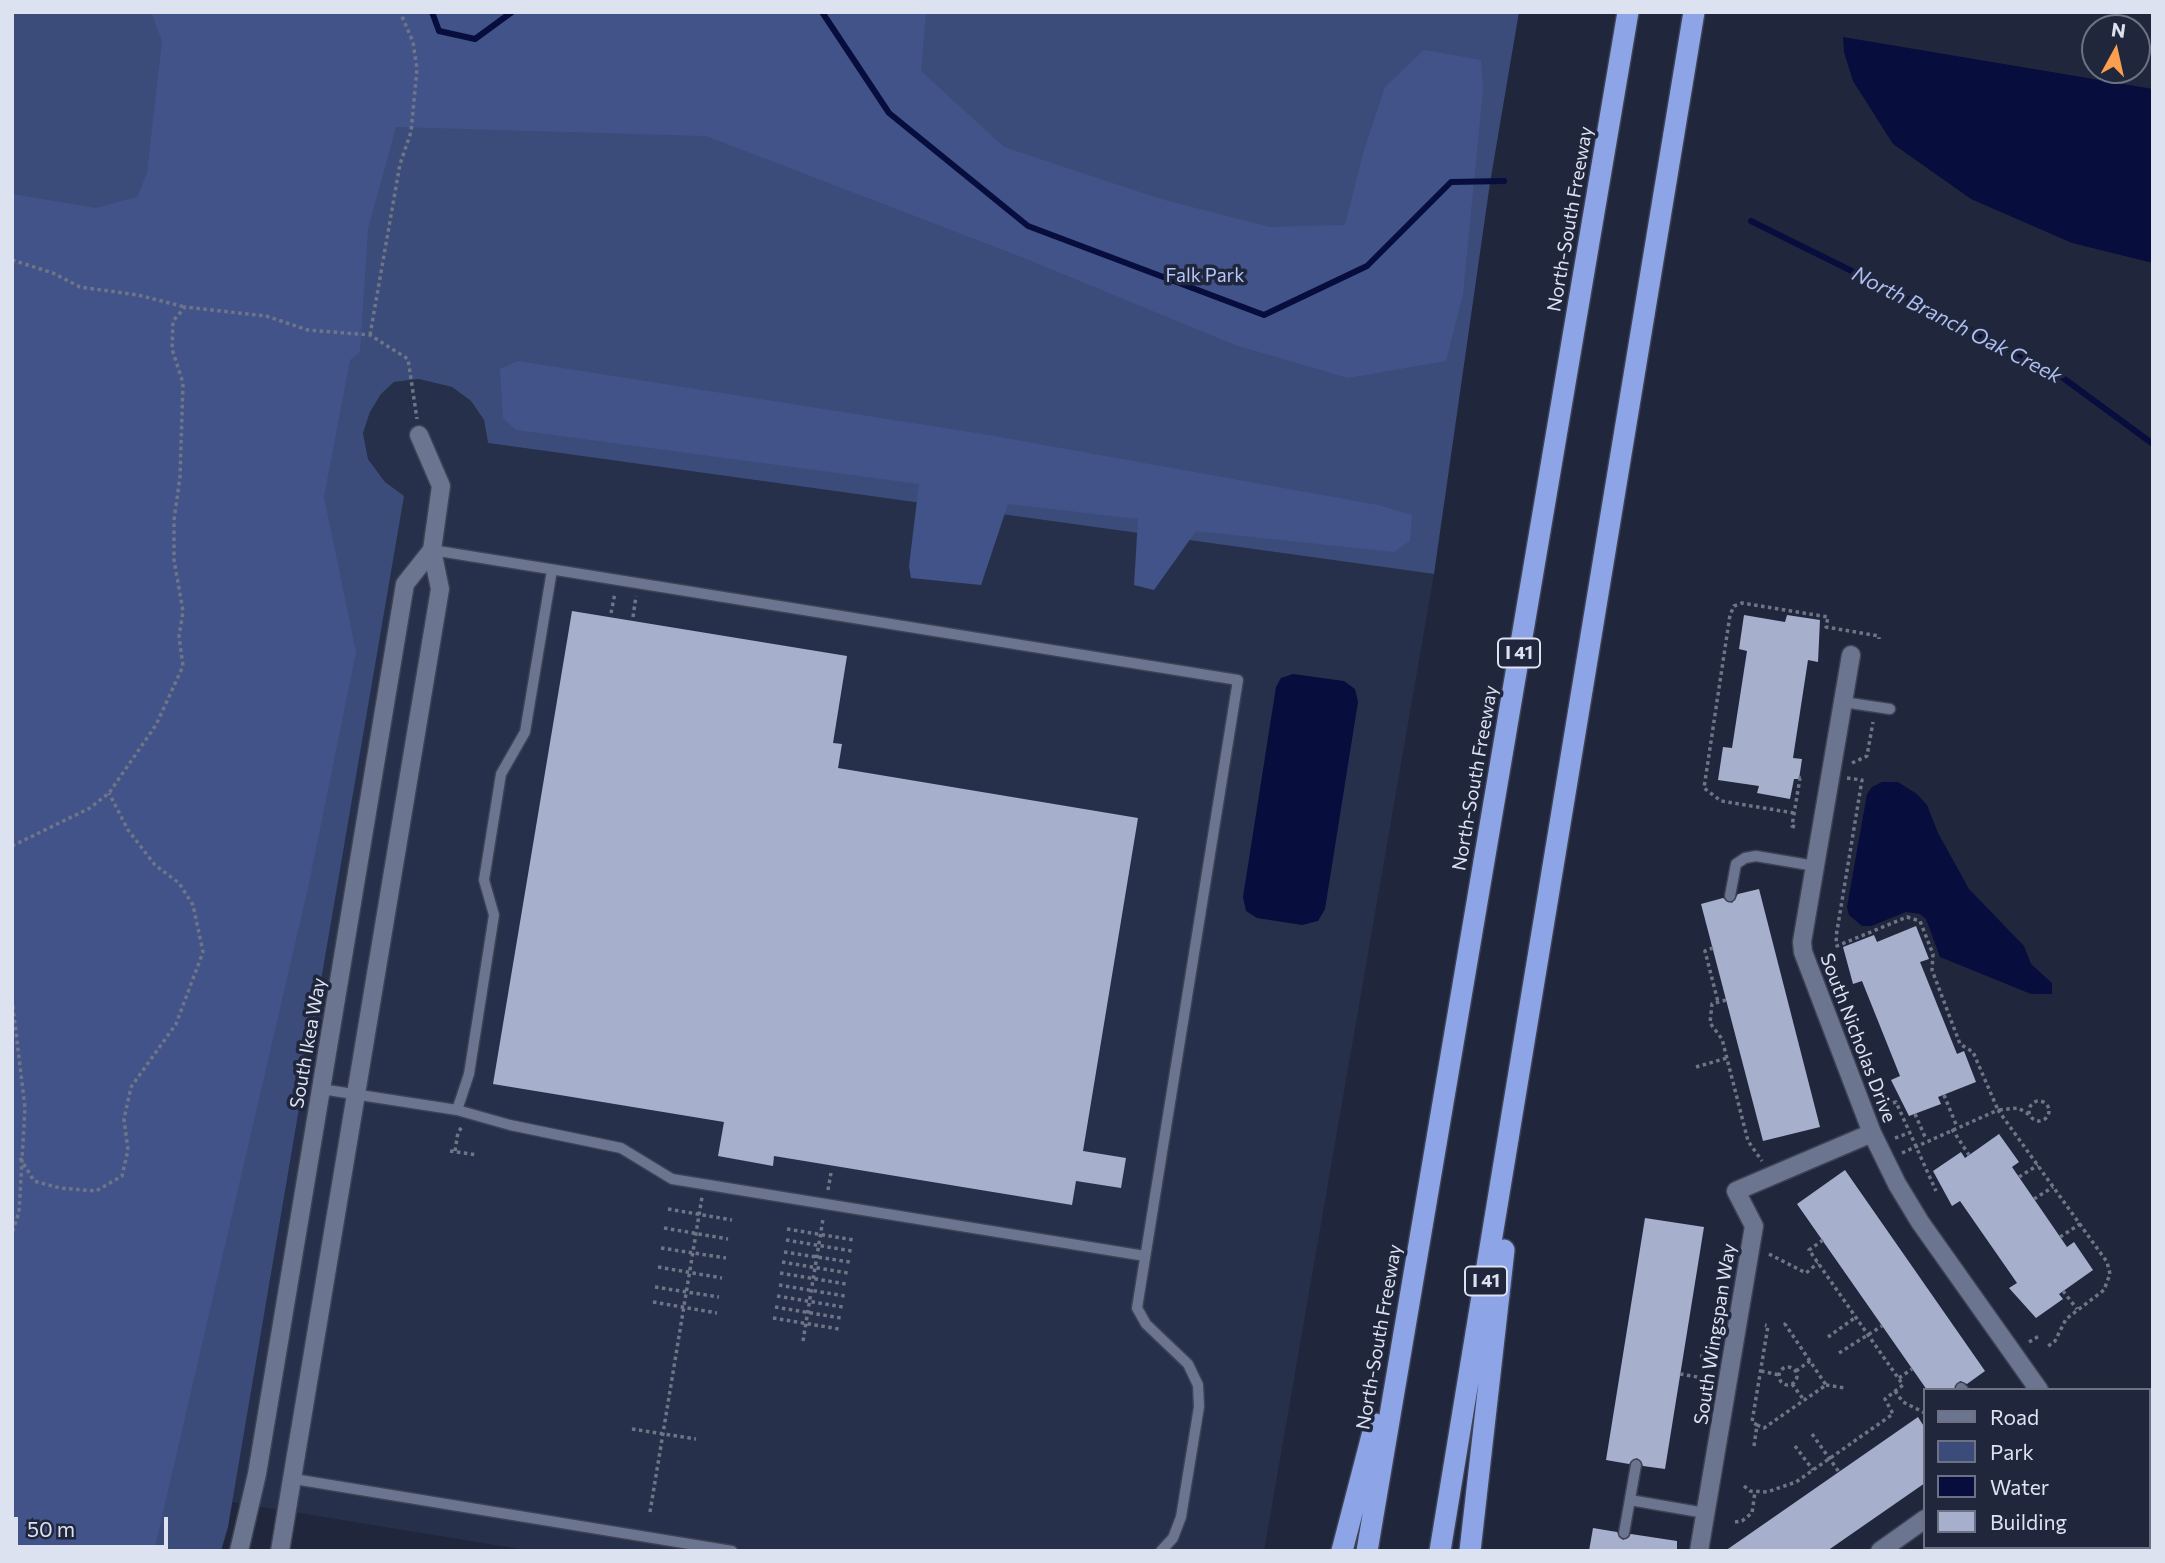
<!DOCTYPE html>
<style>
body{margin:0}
#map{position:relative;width:2165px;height:1563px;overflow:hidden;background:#20273c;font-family:Commissioner,sans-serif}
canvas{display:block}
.frame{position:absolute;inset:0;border:14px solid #dde2f1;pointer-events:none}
.legend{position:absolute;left:1923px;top:1388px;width:228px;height:161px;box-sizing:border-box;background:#20273c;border:2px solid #6c7284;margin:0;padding:9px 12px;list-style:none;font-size:21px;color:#dde2f1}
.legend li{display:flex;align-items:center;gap:14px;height:35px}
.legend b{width:35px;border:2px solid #6c7284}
.north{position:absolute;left:2081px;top:14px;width:70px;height:70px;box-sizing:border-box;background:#20273c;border:2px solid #6c7284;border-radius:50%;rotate:8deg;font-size:19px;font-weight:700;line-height:28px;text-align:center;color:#dde2f1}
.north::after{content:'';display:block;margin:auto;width:24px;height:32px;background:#fa9f4f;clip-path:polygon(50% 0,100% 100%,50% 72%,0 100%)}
.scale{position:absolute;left:14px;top:1517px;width:154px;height:32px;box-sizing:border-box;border:4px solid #dde2f1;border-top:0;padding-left:9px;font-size:21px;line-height:24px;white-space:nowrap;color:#dde2f1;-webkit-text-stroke:5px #20273c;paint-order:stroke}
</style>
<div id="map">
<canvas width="2165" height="1563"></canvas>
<div class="frame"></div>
<ul class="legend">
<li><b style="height:9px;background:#6c758f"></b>Road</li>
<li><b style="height:19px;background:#3b4b7a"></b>Park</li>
<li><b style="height:19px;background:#070d3d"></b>Water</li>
<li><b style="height:19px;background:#a6b0cc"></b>Building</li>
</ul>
<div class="north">N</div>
<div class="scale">50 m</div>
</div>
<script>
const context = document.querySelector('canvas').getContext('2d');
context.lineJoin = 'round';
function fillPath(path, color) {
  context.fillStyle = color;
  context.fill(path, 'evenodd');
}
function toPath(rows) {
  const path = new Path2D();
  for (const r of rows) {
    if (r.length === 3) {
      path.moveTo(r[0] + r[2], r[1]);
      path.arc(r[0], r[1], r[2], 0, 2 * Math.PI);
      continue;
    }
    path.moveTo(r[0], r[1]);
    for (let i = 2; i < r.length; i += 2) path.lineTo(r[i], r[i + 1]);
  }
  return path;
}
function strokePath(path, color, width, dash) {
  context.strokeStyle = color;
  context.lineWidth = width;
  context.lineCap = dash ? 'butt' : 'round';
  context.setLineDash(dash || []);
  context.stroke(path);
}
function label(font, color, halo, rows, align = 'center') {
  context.font = font + ' Commissioner,sans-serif';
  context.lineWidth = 7;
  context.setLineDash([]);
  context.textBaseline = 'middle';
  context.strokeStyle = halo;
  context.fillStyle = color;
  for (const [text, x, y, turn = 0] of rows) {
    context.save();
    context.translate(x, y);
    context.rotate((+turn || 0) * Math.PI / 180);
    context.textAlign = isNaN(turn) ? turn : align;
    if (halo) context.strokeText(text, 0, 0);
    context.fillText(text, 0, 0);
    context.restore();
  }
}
const built = toPath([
 [419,379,452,387,471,401,484,420,488,443,1434,574,1264,1551,532,1551,232,1502,309,1051,306,1046,385,482,368,459,363,433,370,412,381,394,394,382]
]);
const green = toPath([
 [12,12,1519,12,1490,183,1434,574,488,443,484,420,471,401,452,387,419,379,394,382,381,394,370,412,363,433,368,459,385,482,404,496,313,1027,308,1030,306,1045,309,1050,228,1527,221,1551,88,1551,12,1346]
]);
const forest = toPath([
 [151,12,926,12,921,71,1004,147,1161,199,1270,227,1345,225,1364,150,1385,87,1424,50,1481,60,1483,89,1463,294,1446,361,1348,378,1235,345,1024,258,706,136,396,127,368,229,360,352,350,360,324,497,356,652,308,888,154,1551,12,1551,12,194,96,208,137,197,147,173,162,41],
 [518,361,983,434,1378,505,1412,515,1410,541,1394,552,1196,531,1154,590,1134,585,1138,519,1008,504,981,585,911,578,909,566,919,484,516,430,503,418,500,369]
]);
const water = toPath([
 [1843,37,2153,89,2153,263,2072,243,1971,199,1893,144,1853,81,1844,52],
 [1293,674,1344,681,1355,689,1358,702,1325,909,1318,921,1302,925,1257,918,1246,911,1243,897,1276,687,1281,678],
 [1882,782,1898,782,1917,794,1927,805,1938,833,1969,889,2024,946,2031,964,2052,983,2052,994,2031,994,1940,957,1926,919,1920,914,1906,912,1871,926,1862,926,1849,915,1847,907,1867,794,1872,787]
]);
const stream = toPath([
 [432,12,439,31,475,39,512,12],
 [822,12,889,113,1028,226,1264,315,1367,266,1451,182,1504,181],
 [1751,221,2055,372,2153,444]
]);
const building = toPath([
 [572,611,847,656,833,743,842,744,838,768,1138,818,1083,1151,1126,1158,1121,1188,1076,1181,1072,1205,774,1156,773,1166,718,1156,724,1122,493,1084],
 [1744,615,1785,622,1787,615,1820,620,1818,662,1808,660,1793,758,1802,759,1799,779,1794,779,1790,799,1757,793,1759,786,1718,780,1723,747,1732,748,1747,651,1739,649],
 [1759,889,1820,1127,1763,1141,1701,904,1723,898,1732,903,1738,894],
 [1916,926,1929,959,1920,962,1957,1054,1964,1051,1976,1082,1938,1097,1941,1104,1909,1116,1891,1080,1900,1076,1862,981,1853,984,1843,947,1874,935,1877,942],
 [1999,1134,2019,1162,2012,1167,2067,1247,2074,1242,2093,1270,2059,1294,2063,1299,2036,1318,2009,1288,2017,1283,1960,1201,1952,1206,1933,1171,1961,1152,1965,1158],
 [1845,1170,1985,1371,1967,1384,1960,1381,1954,1390,1927,1390,1797,1204],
 [1645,1218,1704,1227,1665,1469,1643,1466,1637,1458,1629,1464,1606,1460],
 [1918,1417,1925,1428,1925,1483,1827,1551,1725,1551],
 [1593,1528,1617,1532,1623,1540,1631,1534,1677,1541,1677,1551,1589,1551]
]);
const path = toPath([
 [12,260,53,273,80,287,138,295,185,307],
 [370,335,400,164,411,132,417,69,413,42,400,12],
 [611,613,615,593],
 [633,617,636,596],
 [1852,763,1867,756,1873,722],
 [1847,778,1862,780,1836,937,1837,946,1907,917,1920,921,1933,954,1932,970,1960,1044,1973,1052,1998,1110,2018,1108,2030,1115],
 [1794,813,1721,801,1704,788,1730,615,1734,606,1742,603,1828,617,1826,627,1879,636,1879,639],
 [1795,827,1792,826,1800,778,1803,779],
 [12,846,90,808,109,793,156,725,183,666,179,637,183,611,174,560,174,520,180,477,183,383,172,349,173,321,185,307,266,316,308,330,370,335,408,359,417,419],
 [1713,948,1705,951,1718,1002],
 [12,999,25,1108,19,1212,12,1233],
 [1726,1000,1712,1004,1710,1023,1722,1039,1748,1141,1762,1161],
 [1696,1067,1727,1058],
 [1944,1095,1957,1127],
 [2039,1111,10],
 [1893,1103,1896,1102,1936,1191],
 [1915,1114,1926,1139],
 [1952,1129,1969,1155],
 [1895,1138,1909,1133],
 [450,1151,477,1155],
 [455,1151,458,1132,463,1126],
 [1902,1153,1998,1110,2107,1262,2110,1274,2104,1290,2066,1319,2055,1341,2047,1347],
 [20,1158,34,1181,60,1188,96,1191,122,1176,128,1150,124,1119,131,1087,176,1024,203,952,193,905,179,883,155,865,128,830,109,793],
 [2019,1177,2038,1165],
 [828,1190,831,1173],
 [2034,1199,2053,1187],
 [668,1209,732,1220],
 [664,1228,728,1239],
 [787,1229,854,1240],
 [2060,1237,2080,1224],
 [786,1240,852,1251],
 [661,1248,726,1258],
 [784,1252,850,1262],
 [1769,1254,1806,1273,1818,1263],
 [782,1262,848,1273],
 [658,1267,722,1278],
 [780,1273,846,1284],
 [779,1285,845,1296],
 [655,1287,719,1297],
 [2063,1291,2077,1309],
 [777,1296,843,1307],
 [653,1302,717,1313],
 [775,1307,841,1318],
 [773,1318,839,1329],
 [1828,1337,1856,1317],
 [803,1341,823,1219],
 [2029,1342,2039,1336],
 [1839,1353,1882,1326],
 [1700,1356,1712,1358],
 [1788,1376,9],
 [1761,1371,1779,1375],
 [1796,1371,1810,1361],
 [1680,1374,1709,1379],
 [1899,1378,1912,1369],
 [1792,1384,1804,1400],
 [1826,1385,1845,1388],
 [1895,1391,1903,1402,1925,1413],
 [1757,1425,1764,1428,1826,1385,1785,1324,1788,1322],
 [632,1429,696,1439],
 [1812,1434,1839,1472],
 [1754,1446,1757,1425,1752,1422,1768,1326,1765,1325],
 [1795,1446,1813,1470],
 [1744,1486,1750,1491,1767,1492,1796,1482,1893,1414,1885,1399,1903,1385,1809,1250,1823,1240],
 [650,1512,702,1197],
 [1735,1522,1742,1521,1752,1513,1755,1492]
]);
const service = toPath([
 [432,550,1238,680,1137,1308,1146,1324,1188,1364,1198,1385,1199,1407,1181,1517,1173,1538,1161,1551],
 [1843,702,1890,709],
 [1730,896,1736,864,1745,858,1756,856,1815,866],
 [321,1089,457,1110,510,1125,621,1148,672,1179,1145,1256],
 [457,1110,469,1074,494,915,484,880,501,774,525,732,552,570],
 [1961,1388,1963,1390],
 [294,1479,732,1551],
 [1630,1500,1705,1513],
 [1624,1533,1636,1465]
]);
const minor = toPath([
 [1851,655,1802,942,1803,952,1872,1133,1897,1184,1920,1222,2039,1390],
 [2149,1518,2153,1522],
 [239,1551,257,1474,405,584,432,550],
 [280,1551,440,589,432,550,441,486,419,435],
 [1699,1551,1754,1226,1736,1191,1872,1133],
 [1880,1551,1925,1519]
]);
const motorway = toPath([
 [1342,1551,1375,1424],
 [1367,1551,1628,12],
 [1440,1551,1694,12],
 [1470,1551,1504,1250]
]);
const shields = [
 [1519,653,42],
 [1486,1281,42]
];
const shieldNames = [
 ["I 41",1519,653],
 ["I 41",1486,1281]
];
const streetNames = [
 ["North-South Freeway",1570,219,-80],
 ["North-South Freeway",1475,778,-80],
 ["South Nicholas Drive",1858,1038,69],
 ["South Ikea Way",308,1043,-80],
 ["South Wingspan Way",1715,1334,-81],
 ["North-South Freeway",1379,1337,-80]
];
const parkNames = [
 ["Falk Park",1205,276]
];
const waterNames = [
 ["North Branch Oak Creek",1957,325,27]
];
fillPath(built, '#27304a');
fillPath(green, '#3b4b7a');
fillPath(forest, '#425389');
fillPath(water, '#070d3d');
strokePath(stream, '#070d3d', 6);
fillPath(building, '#a6b0cc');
strokePath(service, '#3d4254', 13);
strokePath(minor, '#3d4254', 21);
strokePath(motorway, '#3d4254', 24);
strokePath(path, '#6e7587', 3.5, [3.5, 3.5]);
strokePath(service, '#6c758f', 10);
strokePath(minor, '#6c758f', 18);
strokePath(motorway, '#8da4e7', 21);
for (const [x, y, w] of shields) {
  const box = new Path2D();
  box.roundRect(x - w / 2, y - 14.5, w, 29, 5);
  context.fillStyle = '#20273c';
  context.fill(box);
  strokePath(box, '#dde2f1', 2);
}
label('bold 18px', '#dde2f1', null, shieldNames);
label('19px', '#dde2f1', '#20273c', streetNames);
label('19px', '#b5c7f9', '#20273c', parkNames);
label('italic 21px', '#adbff0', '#20273c', waterNames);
</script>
